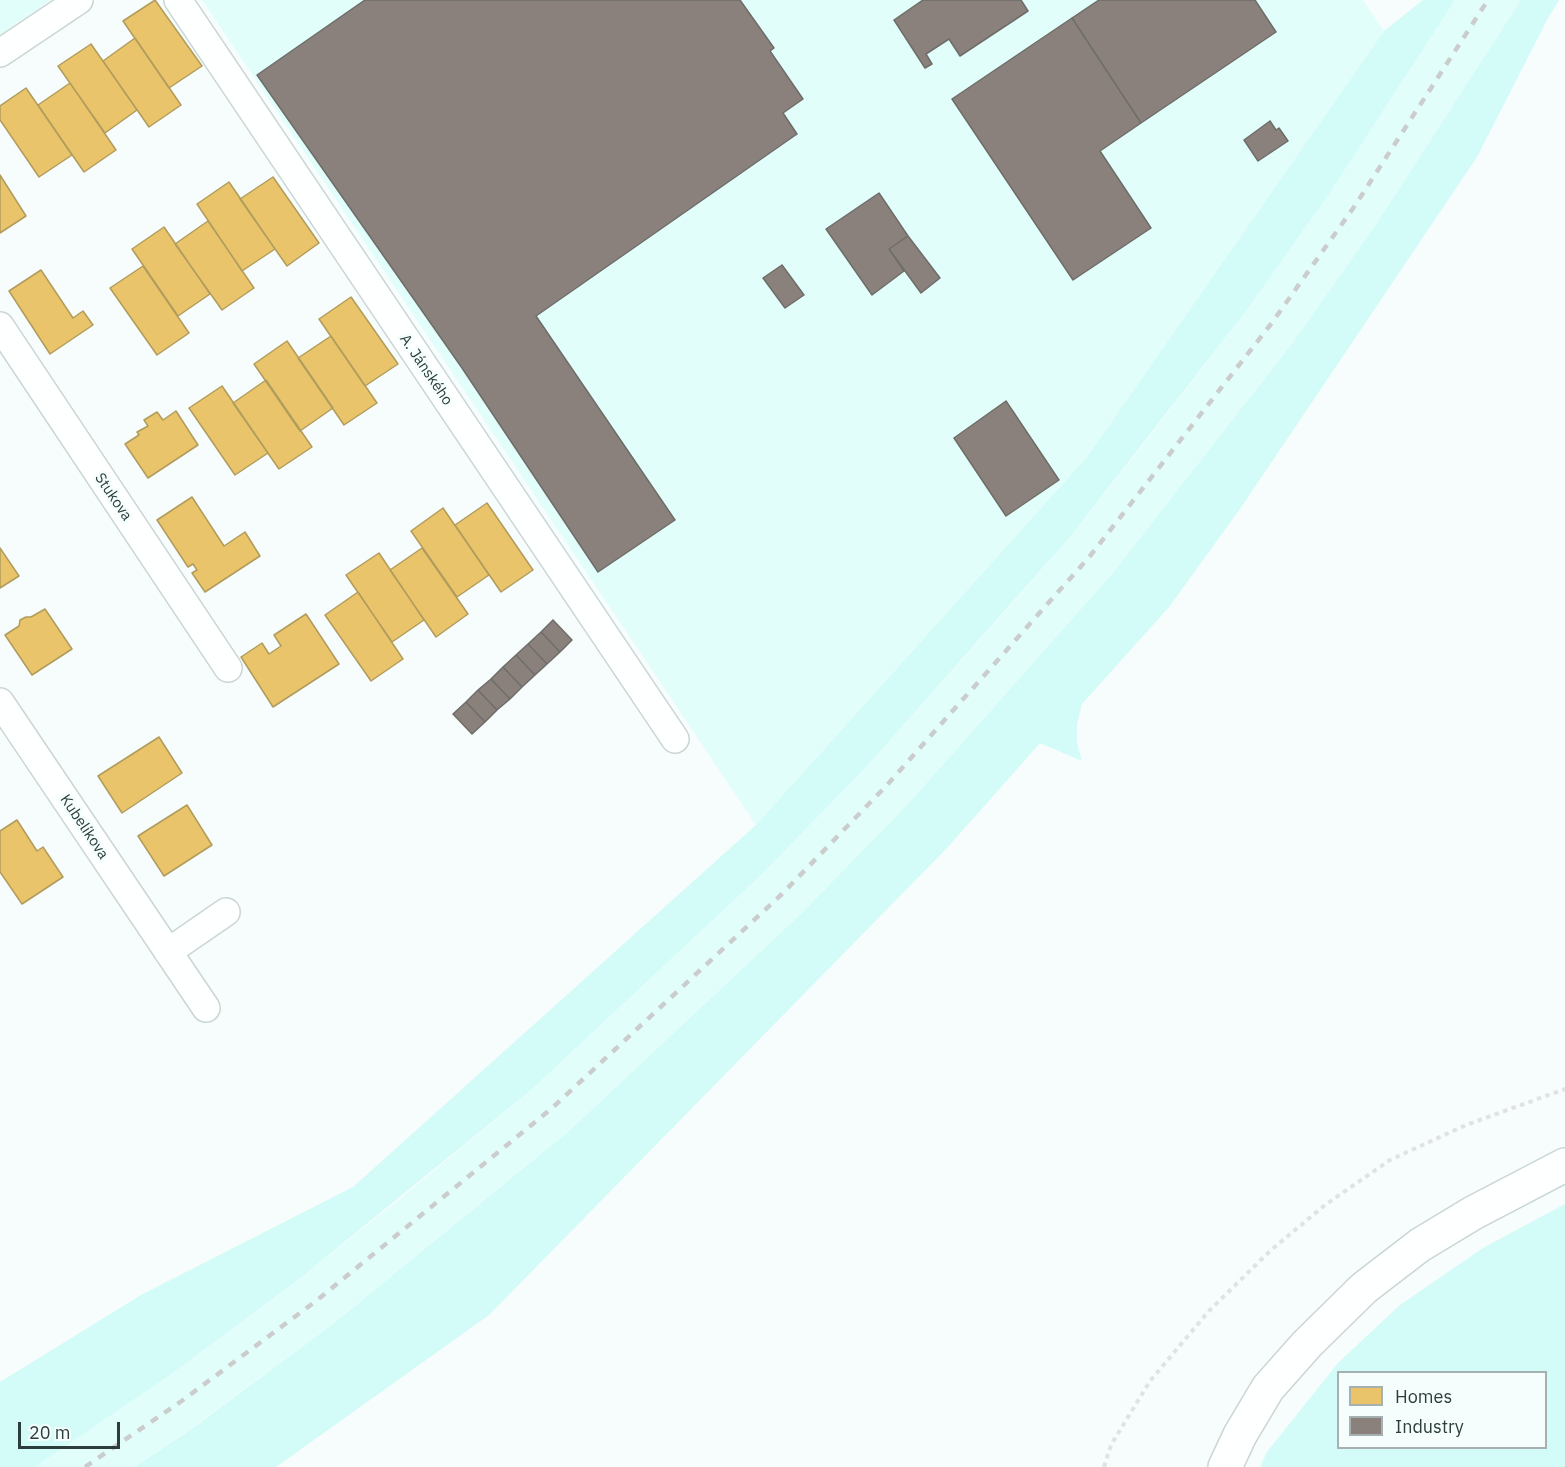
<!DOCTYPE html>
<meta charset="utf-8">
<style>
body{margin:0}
#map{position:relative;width:1565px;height:1467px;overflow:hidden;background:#f7fcfc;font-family:"IBM Plex Sans",sans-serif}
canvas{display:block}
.legend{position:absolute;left:1337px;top:1371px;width:210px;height:78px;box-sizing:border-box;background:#f5fefd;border:2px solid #a4b1b0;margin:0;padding:8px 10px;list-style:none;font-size:18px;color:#2b3e3c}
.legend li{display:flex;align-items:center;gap:12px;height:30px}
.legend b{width:30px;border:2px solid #a4b1b0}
.scale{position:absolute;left:18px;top:1422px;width:102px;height:27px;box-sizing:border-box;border:3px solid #2b3e3c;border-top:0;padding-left:8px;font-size:18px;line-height:21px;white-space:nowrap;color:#2b3e3c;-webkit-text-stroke:4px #f5fefd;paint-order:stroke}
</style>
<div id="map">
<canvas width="1565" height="1467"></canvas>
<ul class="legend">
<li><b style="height:16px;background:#e9c46a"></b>Homes</li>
<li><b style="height:16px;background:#8a817c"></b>Industry</li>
</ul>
<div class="scale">20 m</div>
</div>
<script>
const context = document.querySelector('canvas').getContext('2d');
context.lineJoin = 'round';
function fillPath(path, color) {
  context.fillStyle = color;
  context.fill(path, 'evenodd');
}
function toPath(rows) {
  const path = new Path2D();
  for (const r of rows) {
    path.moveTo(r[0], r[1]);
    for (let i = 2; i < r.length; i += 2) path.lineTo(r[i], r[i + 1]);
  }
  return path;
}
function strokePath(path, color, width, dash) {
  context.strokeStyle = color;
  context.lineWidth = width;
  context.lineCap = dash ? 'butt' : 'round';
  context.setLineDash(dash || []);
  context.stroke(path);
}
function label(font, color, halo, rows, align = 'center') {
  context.font = font + ' "IBM Plex Sans",sans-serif';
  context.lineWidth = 6;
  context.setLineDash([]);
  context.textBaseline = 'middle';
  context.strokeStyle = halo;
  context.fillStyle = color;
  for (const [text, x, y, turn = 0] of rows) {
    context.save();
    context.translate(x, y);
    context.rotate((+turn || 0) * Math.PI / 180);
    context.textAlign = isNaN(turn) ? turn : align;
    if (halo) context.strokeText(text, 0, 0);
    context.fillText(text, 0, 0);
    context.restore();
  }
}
const built = toPath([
 [0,0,50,0,0,35],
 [202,0,1363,0,1384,31,1087,457,756,825],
 [1455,0,1521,0,1377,223,1294,341,1112,574,908,804,802,913,569,1131,333,1324,199,1423,135,1467,35,1467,167,1377,299,1279,401,1198,532,1089,762,874,867,766,1008,608,1069,538,1145,442,1249,307,1331,191]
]);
const green = toPath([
 [1423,0,1455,0,1331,191,1249,307,1069,538,867,766,762,874,532,1089,299,1279,167,1377,35,1467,0,1467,0,1382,141,1295,353,1187,756,825,1087,457,1384,31],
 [1521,0,1559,0,1547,20,1477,157,1242,506,1169,607,1082,704,1077,724,1077,743,1082,761,1040,743,947,848,489,1315,276,1467,135,1467,200,1423,333,1324,569,1131,802,913,908,804,1112,574,1294,341,1377,223],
 [1565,1204,1565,1467,1260,1467,1267,1452,1338,1363,1400,1305,1483,1248],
 [1338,1372,1546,1372,1546,1448,1338,1448]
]);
const homes = toPath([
 [155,0,202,66,169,88,123,21,155,0],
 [135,38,181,105,149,127,103,61,135,38],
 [91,44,137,110,105,133,58,66,91,44],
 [70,83,116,150,84,172,38,105,70,83],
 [26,88,72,155,39,177,0,120,0,106,26,88],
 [0,175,26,216,0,233,0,175],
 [273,177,319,243,287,266,240,199,273,177],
 [229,182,275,249,242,271,197,204,229,182],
 [208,221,254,288,222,310,175,244,208,221],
 [164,227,210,294,178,316,132,249,164,227],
 [143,266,189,333,157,355,110,288,143,266],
 [41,270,73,318,83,311,93,325,50,354,9,291,41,270],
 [351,297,398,364,365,386,319,319,351,297],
 [331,336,377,403,344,425,298,358,331,336],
 [287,341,333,408,300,431,254,364,287,341],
 [266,380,312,447,279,469,233,403,266,380],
 [222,386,268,453,235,475,189,408,222,386],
 [176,411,198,445,148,478,125,444,139,435,137,432,148,426,144,420,157,412,163,420,176,411],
 [192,497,224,546,245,532,260,556,205,592,192,573,197,570,193,564,188,567,157,520,192,497],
 [487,503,533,570,501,592,455,525,487,503],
 [443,508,489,575,457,597,411,531,443,508],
 [0,548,19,576,0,588,0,548],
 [422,548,468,614,436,637,390,570,422,548],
 [379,553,424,620,392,642,346,575,379,553],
 [358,592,403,659,371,681,325,615,358,592],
 [45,609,72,649,32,675,5,635,19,626,20,620,26,617,31,617,45,609],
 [306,614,339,664,273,707,241,657,262,643,269,654,281,646,274,635,306,614],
 [159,737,182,773,122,813,98,776,159,737],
 [187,805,212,845,164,876,138,836,187,805],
 [17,820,37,851,43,847,63,877,22,904,0,872,0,831,17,820]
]);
const industry = toPath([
 [365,0,740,0,774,48,770,51,803,99,783,113,797,134,536,316,675,520,598,572,462,368,257,75,365,0],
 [923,0,1021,0,1028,11,960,56,949,39,926,54,932,64,925,68,894,20,923,0],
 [1099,0,1255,0,1276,32,1141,123,1072,18,1099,0],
 [1072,18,1141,123,1100,151,1151,228,1073,280,952,99,1072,18],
 [1270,121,1276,130,1279,128,1288,141,1258,161,1244,140,1270,121],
 [879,193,908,236,889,249,904,271,872,295,826,229,879,193],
 [908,236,940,278,921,293,889,249,908,236],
 [782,265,804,295,785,308,763,278,782,265],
 [1006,401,1059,480,1006,516,954,438,1006,401],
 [553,620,572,640,560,652,541,632,553,620],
 [541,632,560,652,547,664,528,644,541,632],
 [528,644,547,664,535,675,516,655,528,644],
 [516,655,535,675,522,687,503,667,516,655],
 [503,667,522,687,510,699,491,679,503,667],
 [491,679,510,699,497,710,478,690,491,679],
 [478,690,497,710,485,722,466,702,478,690],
 [466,702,485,722,472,734,453,714,466,702]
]);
const path = toPath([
 [1104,1467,1111,1445,1150,1381,1209,1311,1270,1251,1325,1205,1390,1160,1466,1125,1565,1089]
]);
const minor = toPath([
 [178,0,675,739],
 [0,53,79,0],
 [0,326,228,668],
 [0,702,206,1008],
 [168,952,226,912]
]);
const motorway = toPath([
 [1225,1467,1240,1435,1268,1388,1307,1344,1364,1288,1420,1245,1473,1213,1565,1165]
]);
const rail = toPath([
 [85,1467,183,1400,316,1301,551,1109,782,894,887,785,1090,556,1271,324,1354,207,1488,0]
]);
const streetNames = [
 ["A. Jánského",426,370,56],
 ["Stukova",113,497,56],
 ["Kubelíkova",84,827,56]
];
fillPath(built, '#e2fefb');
fillPath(green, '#d3fbf8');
fillPath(homes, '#e9c46a');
strokePath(homes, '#b09c5c', 1.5);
fillPath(industry, '#8a817c');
strokePath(industry, '#6e6d69', 1.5);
strokePath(minor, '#cad6d5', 30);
strokePath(motorway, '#cad6d5', 36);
strokePath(path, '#e1e2e2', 4, [4.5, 4.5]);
strokePath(minor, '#feffff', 27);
strokePath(motorway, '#feffff', 33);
strokePath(rail, '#cbcdcd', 4.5, [8, 8]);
label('15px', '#2b3e3c', '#f5fefd', streetNames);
</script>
